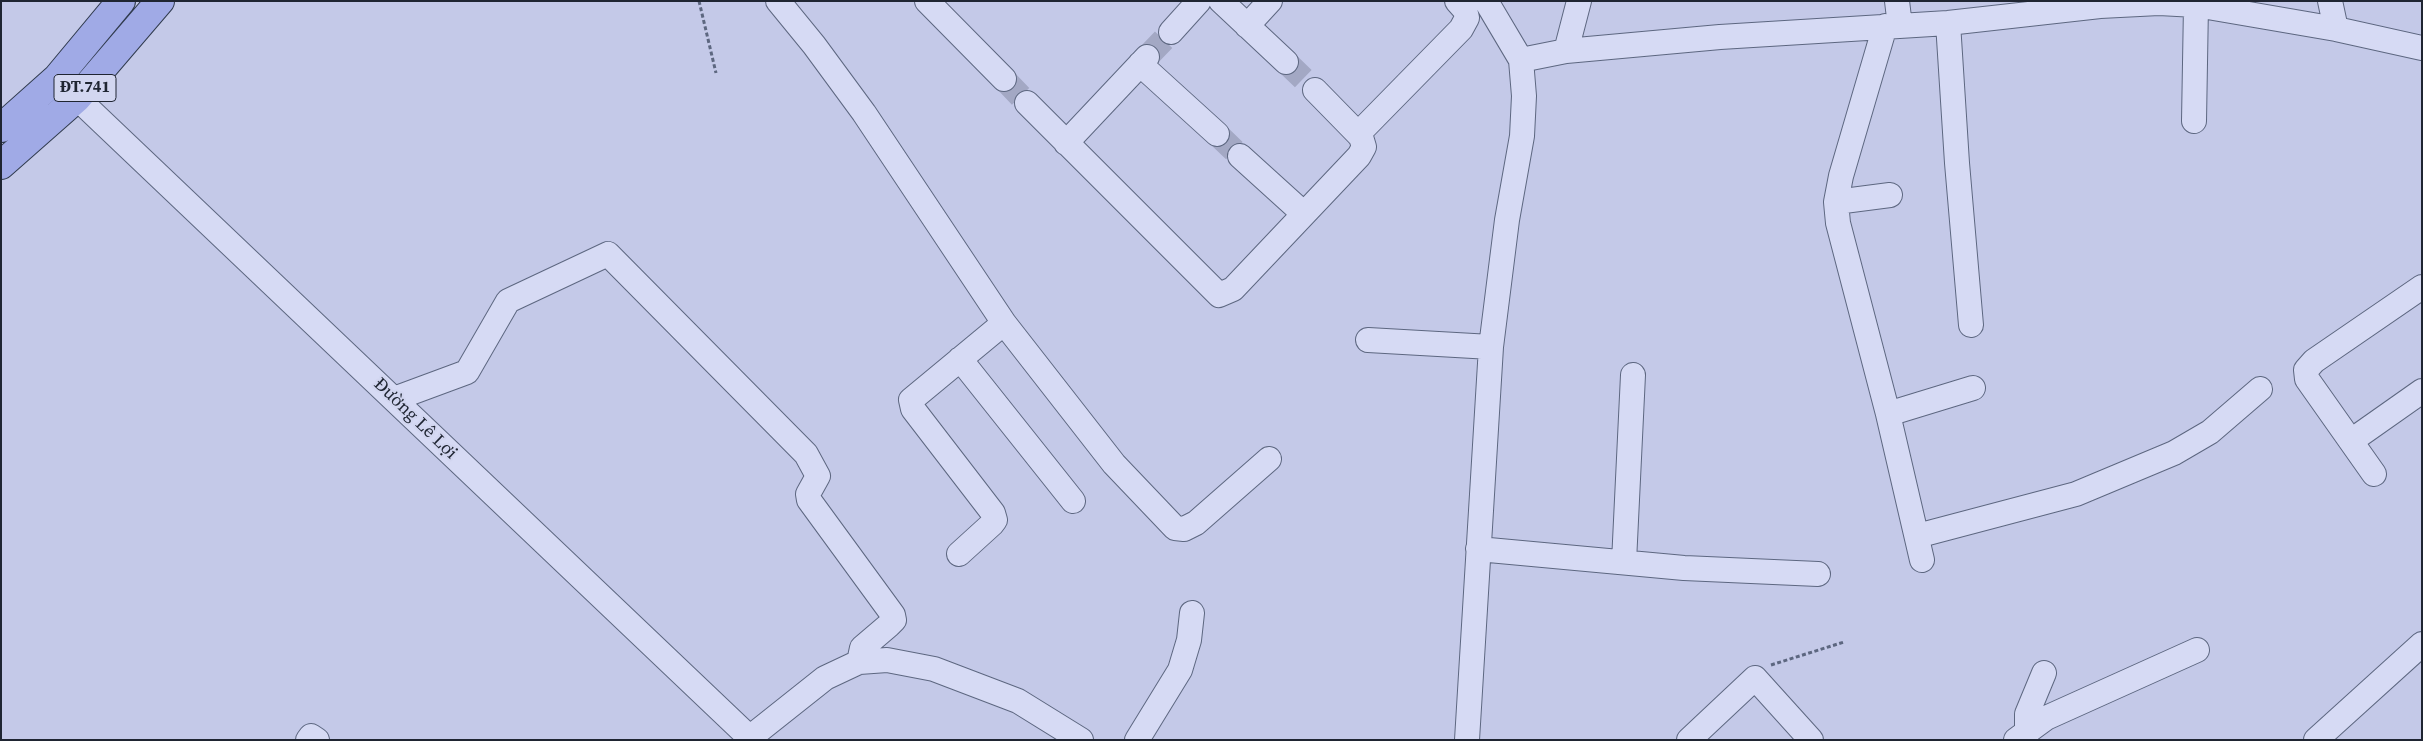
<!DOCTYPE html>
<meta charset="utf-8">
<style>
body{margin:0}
#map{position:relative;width:2423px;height:741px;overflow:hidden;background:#c4c9e8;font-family:"Source Serif 4",serif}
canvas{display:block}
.frame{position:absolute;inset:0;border:2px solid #1f2532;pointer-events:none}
</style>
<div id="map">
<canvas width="2423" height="741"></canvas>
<div class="frame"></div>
</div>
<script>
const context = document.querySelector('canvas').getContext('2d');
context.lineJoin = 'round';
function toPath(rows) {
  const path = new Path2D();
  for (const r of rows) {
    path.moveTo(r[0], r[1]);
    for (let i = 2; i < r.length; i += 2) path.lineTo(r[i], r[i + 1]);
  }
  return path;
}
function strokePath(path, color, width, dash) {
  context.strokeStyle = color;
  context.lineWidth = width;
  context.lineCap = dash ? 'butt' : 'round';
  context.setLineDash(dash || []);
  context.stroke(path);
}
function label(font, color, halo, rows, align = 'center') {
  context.font = font + ' "Source Serif 4",serif';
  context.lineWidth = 4.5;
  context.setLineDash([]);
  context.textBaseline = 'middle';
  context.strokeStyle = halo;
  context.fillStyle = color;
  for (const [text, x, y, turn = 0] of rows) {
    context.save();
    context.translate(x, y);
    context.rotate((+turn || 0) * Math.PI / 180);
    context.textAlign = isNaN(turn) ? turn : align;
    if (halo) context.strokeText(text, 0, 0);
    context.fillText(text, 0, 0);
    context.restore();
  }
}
const minorTunnel = toPath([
 [1147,57,1171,32],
 [1286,62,1315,90],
 [1004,79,1027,103],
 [1217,134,1240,156]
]);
const path = toPath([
 [699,1,716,73],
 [1771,665,1844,642]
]);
const minor = toPath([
 [778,1,814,45,864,113,1004,323,1114,464,1175,528,1184,529,1196,523,1269,459],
 [927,1,1004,79],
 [1221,1,1286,62],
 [1897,1,1900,26],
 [2330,1,2336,29],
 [1948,23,1957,163,1971,325],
 [1247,26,1270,1],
 [1885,26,1841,176,1836,202,1838,223,1888,414,1922,560],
 [1171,32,1199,1],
 [1566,51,1579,1],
 [1521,60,1566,51,1720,37,1948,23,2100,6,2159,3,2196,5,2336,29,2422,48],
 [1140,64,1217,134],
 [77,98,752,740],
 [1027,103,1219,295,1233,289,1359,156,1364,147,1361,137,1315,90],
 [2194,121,2196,5],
 [1358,134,1461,29,1467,18,1465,10,1457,1],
 [1066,143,1147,57],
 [1240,156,1304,214],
 [1836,202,1890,195],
 [1368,340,1491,347],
 [960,359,1073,501],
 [394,399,467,372,508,301,608,254,806,454,818,476,808,494,809,500,893,615,894,620,889,625,862,648,859,662],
 [1888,414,1973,388],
 [2351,441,2422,391],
 [2374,474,2307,379,2306,370,2314,361,2422,287],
 [1917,536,2076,494,2174,453,2210,432,2260,389],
 [1478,549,1684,568,1818,574],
 [959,554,992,524,995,520,993,513,913,409,911,400,1004,323],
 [1624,562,1633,375],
 [2027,731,2027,714,2044,673],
 [308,740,311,736,317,740],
 [747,740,825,678,859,662,887,660,934,669,1018,701,1081,740],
 [1137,740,1180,670,1189,640,1192,613],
 [1467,740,1491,347,1507,220,1522,136,1524,96,1521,60,1486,1],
 [1689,740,1755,678,1811,740],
 [2016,740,2046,718,2197,650],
 [2316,740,2422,644]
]);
const major = toPath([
 [1,128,57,78,121,1],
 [1,165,77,98,160,1]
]);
const shields = [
 [85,88,62]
];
const shieldNames = [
 ["ĐT.741",85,88]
];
const streetNames = [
 ["Đường Lê Lợi",415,419,44]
];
strokePath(minorTunnel, '#a3a8c4', 24, [24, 12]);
strokePath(minor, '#5d6780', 26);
strokePath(major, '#303b4e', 30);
strokePath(path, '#5d6780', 3, [4, 2.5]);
strokePath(minor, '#d6daf4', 24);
strokePath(major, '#a0aae6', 28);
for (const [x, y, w] of shields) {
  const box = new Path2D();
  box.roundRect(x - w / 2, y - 13.5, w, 27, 4);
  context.fillStyle = '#d2d6f0';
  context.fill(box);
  strokePath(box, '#1f2532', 1);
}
label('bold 16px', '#1f2532', null, shieldNames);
label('18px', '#1f2532', '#d2d6f0', streetNames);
</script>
